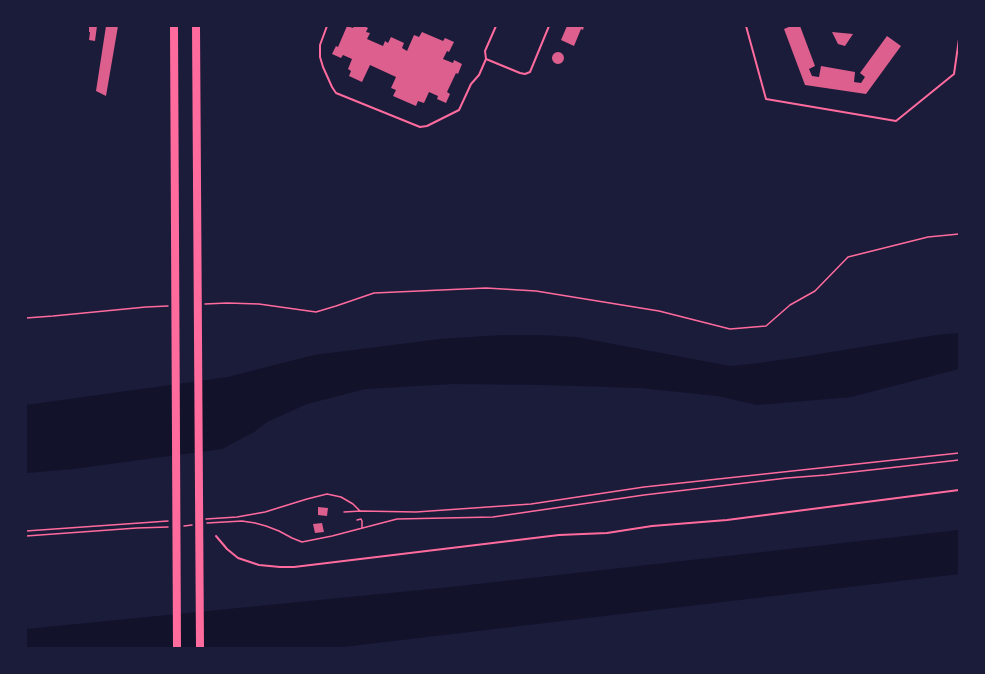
<!DOCTYPE html>
<style>
body{margin:0}
#map{position:relative;width:985px;height:674px;overflow:hidden;background:#1b1b3a;font-family:Commissioner,sans-serif}
canvas{display:block}
.frame{position:absolute;inset:0;border:27px solid #1b1b3a;pointer-events:none}
</style>
<div id="map">
<canvas width="985" height="674"></canvas>
<div class="frame"></div>
</div>
<script>
const context = document.querySelector('canvas').getContext('2d');
context.lineJoin = 'round';
function fillPath(path, color) {
  context.fillStyle = color;
  context.fill(path, 'evenodd');
}
function toPath(rows) {
  const path = new Path2D();
  for (const r of rows) {
    if (r.length === 3) {
      path.moveTo(r[0] + r[2], r[1]);
      path.arc(r[0], r[1], r[2], 0, 2 * Math.PI);
      continue;
    }
    path.moveTo(r[0], r[1]);
    for (let i = 2; i < r.length; i += 2) path.lineTo(r[i], r[i + 1]);
  }
  return path;
}
function strokePath(path, color, width, dash) {
  context.strokeStyle = color;
  context.lineWidth = width;
  context.lineCap = dash ? 'butt' : 'round';
  context.setLineDash(dash || []);
  context.stroke(path);
}
const water = toPath([
 [959,333,959,369,851,397,757,405,718,396,640,388,546,385,452,384,365,389,307,404,267,422,254,432,222,449,73,469,26,473,26,405,228,377,267,367,314,355,440,339,502,335,539,335,576,337,730,366,752,364,801,357,936,335],
 [959,530,959,574,334,648,26,648,26,629,451,587]
]);
const building = toPath([
 [89,26,97,26,95,41,89,40,90,32,89,32],
 [106,26,118,26,106,96,96,91],
 [347,26,353,28,354,26,364,26,368,28,366,32,370,33,367,39,383,46,385,41,388,43,391,37,404,43,402,48,407,51,414,35,419,37,422,32,443,41,445,38,454,42,449,52,447,51,443,59,453,63,454,60,462,64,458,74,456,73,447,92,450,94,446,103,437,99,438,96,429,92,424,103,418,101,416,106,393,96,396,90,391,88,396,77,370,65,362,82,349,76,351,71,348,69,352,59,343,55,341,58,332,54,336,46,338,47],
 [567,26,584,26,583,30,581,29,574,46,561,40],
 [791,26,800,26,815,66,809,69,812,76,819,77,821,66,855,72,854,82,861,83,865,77,860,73,887,36,901,46,866,94,805,85,784,29],
 [832,32,853,34,845,46,838,44],
 [558,58,6],
 [318,507,328,508,327,516,318,515],
 [322,523,324,532,315,533,313,524]
]);
const path = toPath([
 [205,304,227,303,259,304,316,312,336,306,374,293,486,288,536,291,659,311,730,329,766,326,790,305,815,291,848,257,928,237,959,234],
 [26,318,53,316,146,307,168,306],
 [344,512,361,511,416,512,531,504,644,487,959,453],
 [206,519,237,517,265,512,307,499,327,494,341,497,353,504,360,511],
 [357,520,361,519,362,521,362,528],
 [207,523,242,521,255,523,266,526,279,531,292,538,302,542,332,536,397,519,493,517,644,495,787,478,826,475,959,460],
 [184,526,192,525],
 [26,531,168,521],
 [26,536,137,528,168,527]
]);
const service = toPath([
 [327,26,320,45,320,57,323,67,332,87,336,93,420,127,427,126,459,110,471,84,479,75,486,59],
 [496,26,485,51,486,59,520,73,525,74,530,72,549,26],
 [746,26,766,99,896,121,954,74,959,39],
 [216,536,227,549,238,558,259,565,280,567,294,567,559,535,607,533,652,526,727,520,959,490]
]);
const motorway = toPath([
 [174,26,177,648],
 [196,26,200,648]
]);
fillPath(water, '#12122b');
fillPath(building, '#dd5f8e');
strokePath(path, '#ff6b9d', 1.5);
strokePath(service, '#ff6b9d', 2);
strokePath(motorway, '#ff6b9d', 8);
</script>
